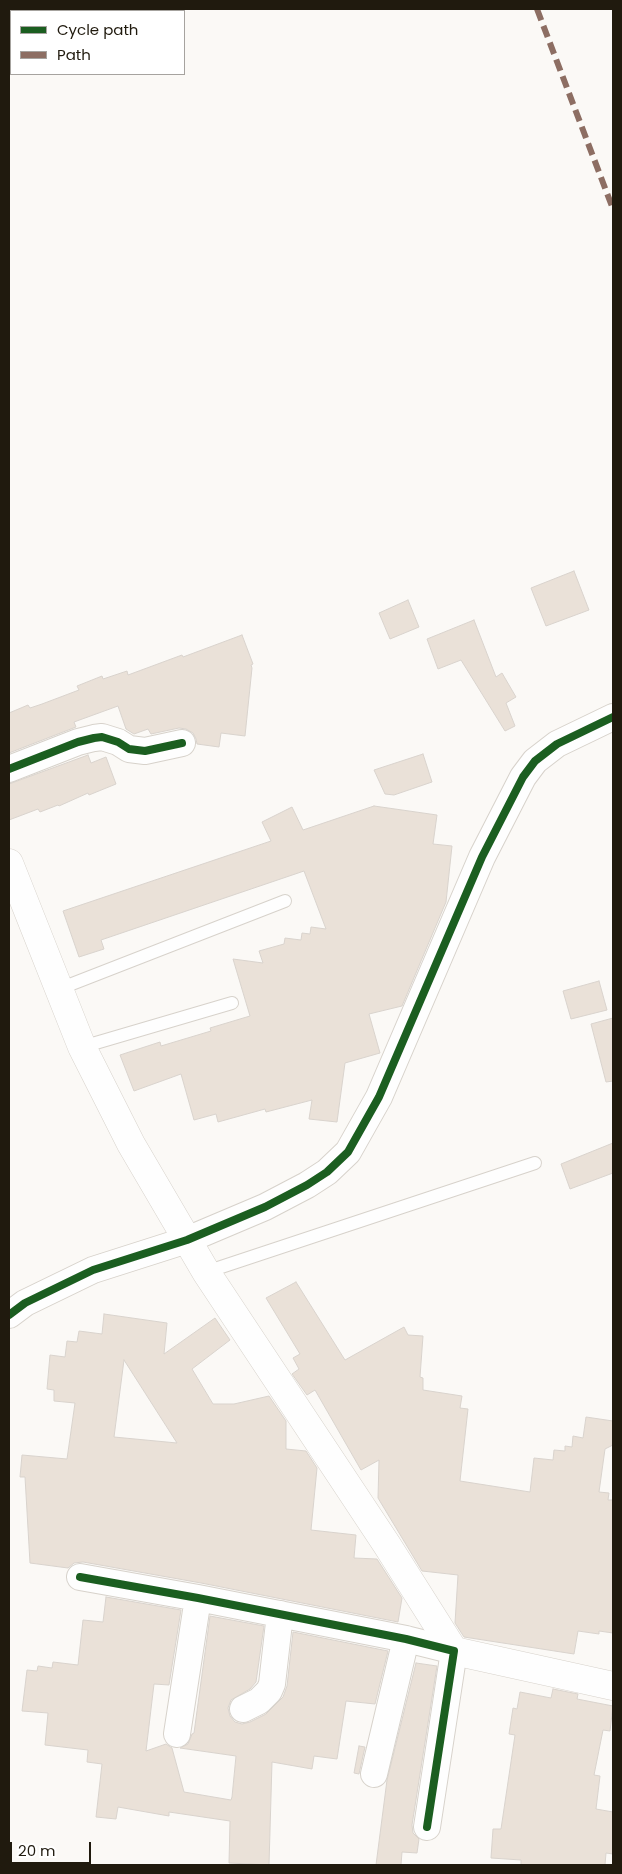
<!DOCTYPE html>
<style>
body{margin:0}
#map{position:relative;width:622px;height:1874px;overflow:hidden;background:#fbf9f6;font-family:Poppins,sans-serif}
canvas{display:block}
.frame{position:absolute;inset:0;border:10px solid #201a0e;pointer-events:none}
.legend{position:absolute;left:10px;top:10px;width:175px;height:65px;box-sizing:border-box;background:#fff;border:1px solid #a6a39f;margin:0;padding:6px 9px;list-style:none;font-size:15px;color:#201a0e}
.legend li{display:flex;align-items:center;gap:10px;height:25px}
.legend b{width:25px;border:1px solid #a6a39f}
.scale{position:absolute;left:10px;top:1842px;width:81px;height:22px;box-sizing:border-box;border:2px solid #201a0e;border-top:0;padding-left:6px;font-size:15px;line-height:18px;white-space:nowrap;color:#201a0e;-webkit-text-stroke:4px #fff;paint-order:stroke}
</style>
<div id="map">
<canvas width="622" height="1874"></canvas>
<div class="frame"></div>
<ul class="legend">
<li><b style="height:6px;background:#1b5e20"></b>Cycle path</li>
<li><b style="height:6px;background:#8d6e63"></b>Path</li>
</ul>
<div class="scale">20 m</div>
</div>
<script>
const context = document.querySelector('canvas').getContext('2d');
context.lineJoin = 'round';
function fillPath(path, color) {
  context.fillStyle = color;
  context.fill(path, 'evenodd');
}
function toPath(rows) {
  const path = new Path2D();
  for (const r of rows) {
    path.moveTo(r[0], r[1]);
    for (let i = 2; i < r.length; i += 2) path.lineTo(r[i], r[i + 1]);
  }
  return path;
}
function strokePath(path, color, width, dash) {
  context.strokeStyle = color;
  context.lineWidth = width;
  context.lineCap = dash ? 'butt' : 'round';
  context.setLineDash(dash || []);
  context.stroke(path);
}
const building = toPath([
 [574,571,589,610,546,626,531,588,574,571],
 [408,600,419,627,390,639,379,613,408,600],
 [474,620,496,677,502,673,516,697,506,703,515,726,505,731,461,660,438,669,427,639,474,620],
 [242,635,253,664,251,665,252,668,245,736,221,733,219,747,197,744,196,739,193,733,186,729,179,728,151,734,148,729,134,734,126,729,118,706,74,722,76,727,9,753,9,713,28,705,30,708,42,704,79,690,77,686,102,676,103,679,127,671,128,675,182,655,183,657,242,635],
 [423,754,432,782,394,795,385,794,374,770,423,754],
 [88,755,91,763,106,757,116,784,89,795,88,793,59,806,58,805,40,812,38,809,9,820,9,784,88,755],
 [374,806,437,815,433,844,452,846,446,902,402,1006,369,1014,380,1053,345,1063,337,1122,309,1119,312,1100,266,1112,265,1109,218,1122,216,1114,194,1120,181,1074,134,1091,120,1055,160,1042,161,1046,211,1031,210,1028,250,1016,233,959,263,963,259,951,284,944,285,938,301,940,302,933,310,934,311,927,326,929,304,871,101,940,104,949,79,957,63,911,271,841,262,822,292,807,303,830,374,806],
 [599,981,607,1010,571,1019,563,991,599,981],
 [613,1018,613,1081,606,1082,591,1024,613,1018],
 [613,1143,613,1173,570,1189,561,1164,613,1143],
 [296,1282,345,1360,404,1327,408,1335,423,1336,420,1377,423,1378,423,1390,462,1396,460,1408,468,1409,460,1481,530,1492,534,1458,553,1460,554,1450,565,1451,565,1446,572,1447,573,1436,583,1438,586,1417,613,1421,613,1445,605,1449,599,1492,609,1493,608,1500,613,1500,613,1633,599,1631,599,1634,578,1631,574,1654,464,1637,455,1623,458,1575,422,1571,378,1498,379,1460,361,1470,315,1390,307,1395,292,1374,299,1369,293,1358,300,1354,266,1298,296,1282],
 [104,1314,167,1323,164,1354,215,1318,230,1340,192,1369,213,1404,234,1404,269,1396,286,1421,286,1449,306,1451,317,1468,311,1530,356,1535,354,1558,377,1559,402,1598,398,1622,201,1583,83,1562,74,1563,68,1568,30,1563,25,1477,20,1477,22,1455,67,1459,75,1403,54,1401,54,1390,47,1389,50,1355,65,1357,67,1341,77,1342,79,1331,102,1334,104,1314],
 [124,1360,177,1443,114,1437,124,1360],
 [106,1597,181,1610,169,1685,154,1684,146,1751,166,1744,172,1748,184,1792,231,1800,232,1797,236,1756,180,1748,188,1744,192,1734,194,1733,210,1616,264,1626,256,1682,250,1689,231,1700,228,1708,230,1716,235,1722,242,1724,250,1722,266,1714,283,1697,287,1686,293,1632,388,1651,375,1704,346,1701,337,1759,314,1756,312,1769,272,1762,269,1865,229,1863,230,1821,169,1812,169,1816,118,1807,116,1819,96,1817,102,1764,87,1762,88,1750,45,1745,48,1713,22,1711,27,1670,37,1671,38,1666,52,1668,53,1662,78,1665,83,1620,103,1622,106,1597],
 [416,1663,437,1666,412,1825,413,1833,419,1839,417,1853,402,1852,401,1865,376,1865,387,1780,416,1663],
 [553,1689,578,1694,577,1699,613,1706,610,1731,603,1730,594,1775,600,1776,596,1809,613,1812,613,1854,606,1853,605,1865,521,1865,521,1860,491,1858,493,1829,501,1829,515,1735,509,1734,513,1708,517,1709,520,1692,551,1698,553,1689],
 [359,1746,365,1747,359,1774,354,1773,359,1746]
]);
const lane = toPath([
 [59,989,285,901],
 [82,1047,232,1003],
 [206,1272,535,1163]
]);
const street = toPath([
 [9,769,78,742,94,738,102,737,118,742,129,749,145,751,182,743],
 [9,1315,25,1303,93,1270,187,1240,265,1207,307,1185,327,1172,348,1152,379,1097,482,857,523,777,535,761,557,744,613,717],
 [80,1577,198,1598,406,1639,454,1651,427,1827],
 [243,1709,259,1701,269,1691,272,1684,280,1614],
 [177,1734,198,1598],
 [374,1774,406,1639]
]);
const secondary = toPath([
 [9,863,82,1047,131,1144,206,1272,387,1545,454,1651,613,1686]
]);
const quiet = toPath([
 [537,9,613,209]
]);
const cycleway = toPath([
 [9,769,78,742,94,738,102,737,118,742,129,749,145,751,182,743],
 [9,1315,25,1303,93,1270,187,1240,265,1207,307,1185,327,1172,348,1152,379,1097,482,857,523,777,535,761,557,744,613,717],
 [80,1577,198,1598,406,1639,454,1651,427,1827]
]);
fillPath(building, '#eae1d8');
strokePath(building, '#d9d3cd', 1);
strokePath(lane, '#d7d2cb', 14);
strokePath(street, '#d7d2cb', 28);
strokePath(secondary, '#d7d2cb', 29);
strokePath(lane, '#fefefe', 12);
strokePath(street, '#fefefe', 26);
strokePath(secondary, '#fefefe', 28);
strokePath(quiet, '#8d6e63', 6, [12, 6]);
strokePath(cycleway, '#1b5e20', 8);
</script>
